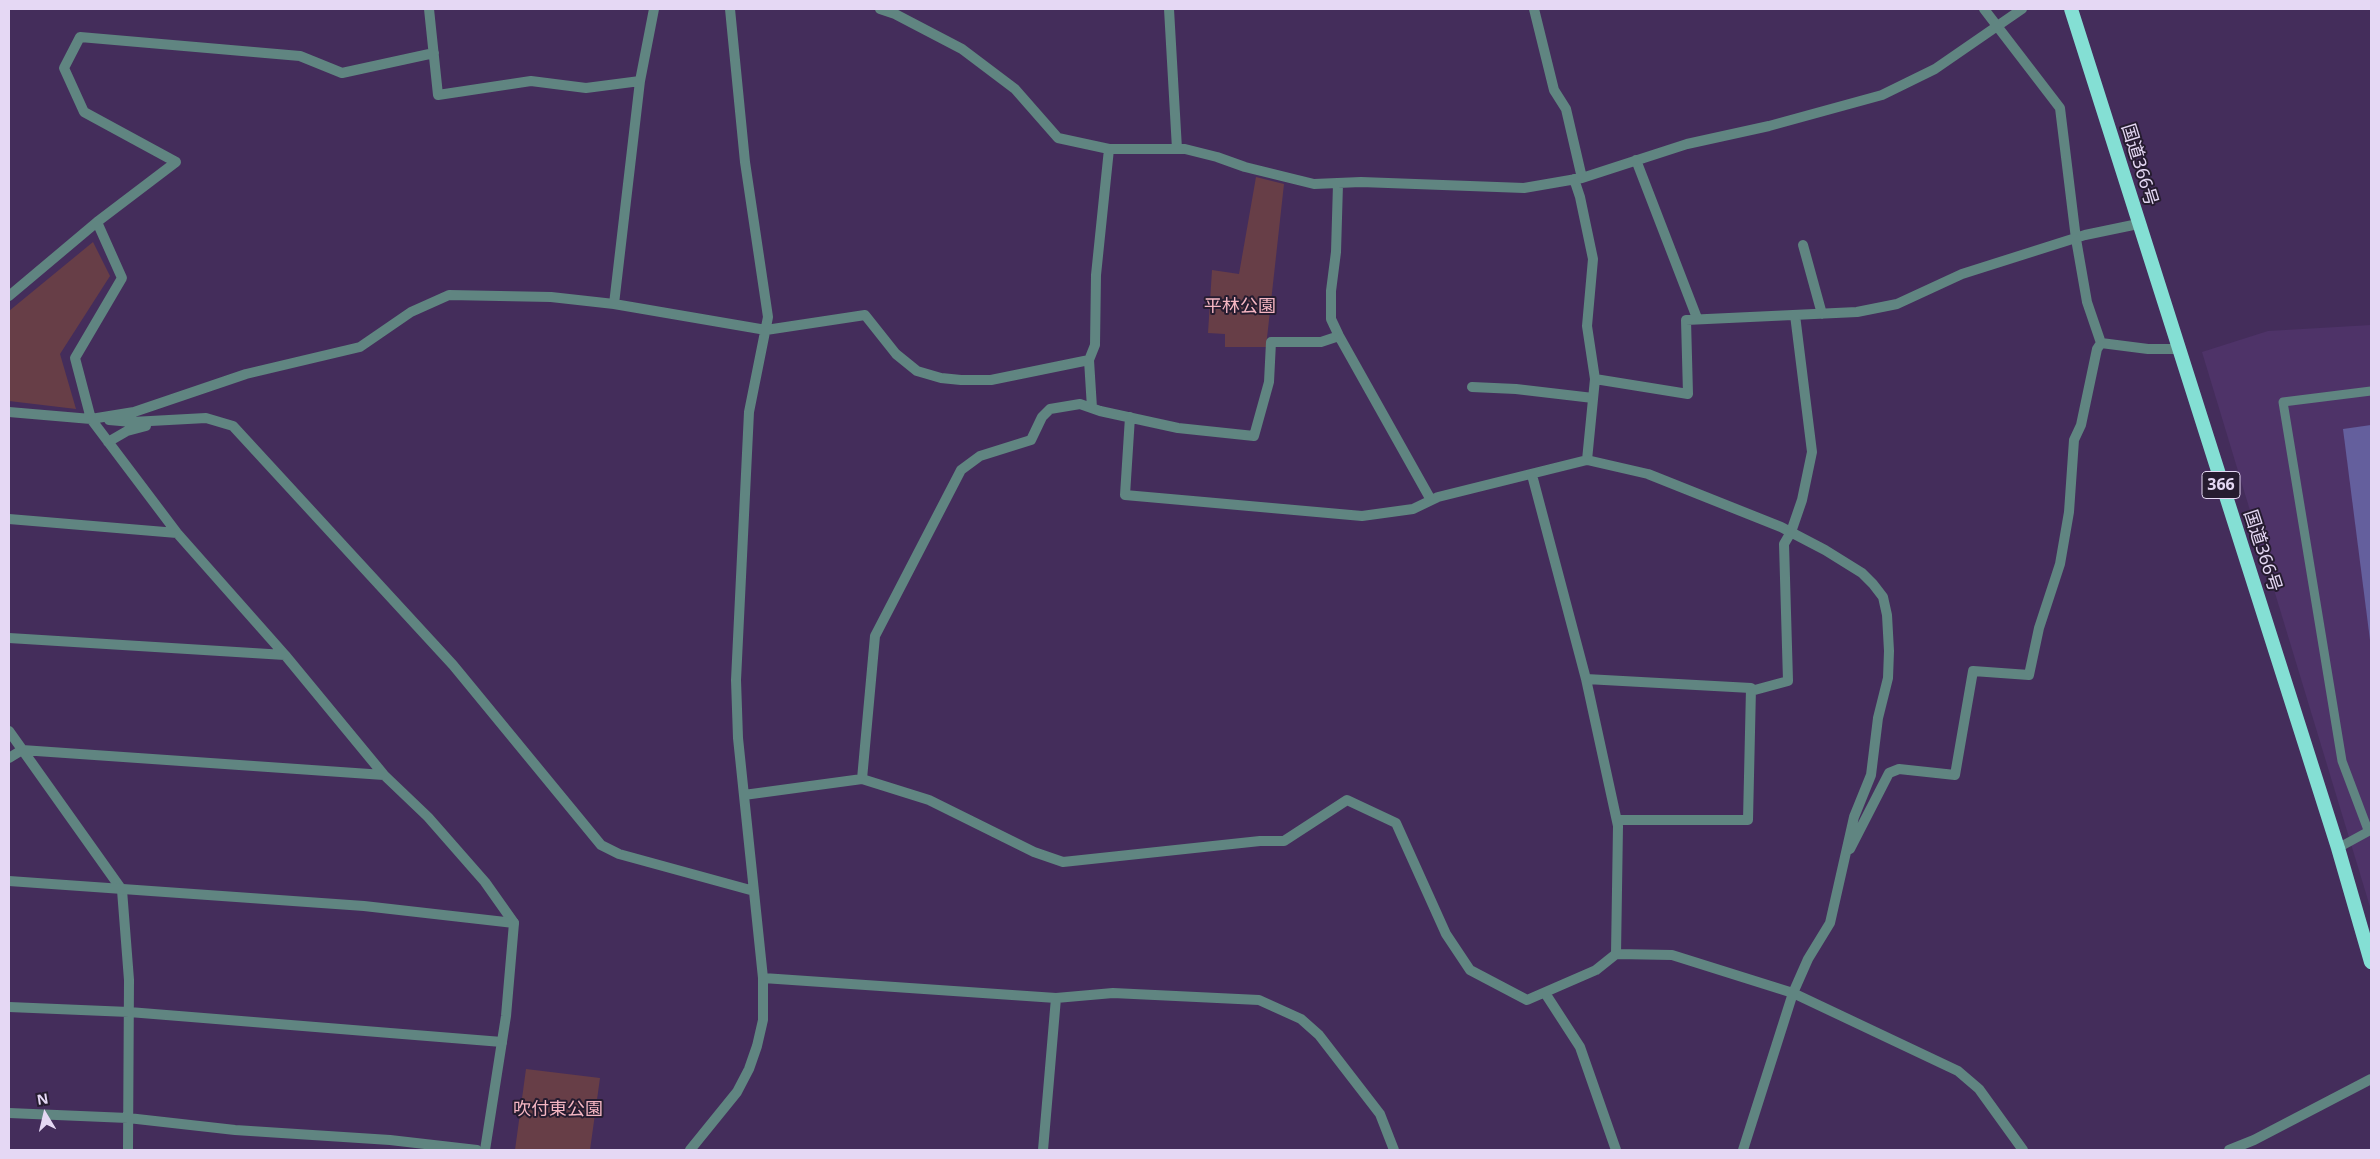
<!DOCTYPE html>
<meta charset="utf-8">
<style>
body{margin:0}
#map{position:relative;width:2380px;height:1159px;overflow:hidden;background:#442d5b;font-family:"Noto Sans",sans-serif}
canvas{display:block}
.frame{position:absolute;inset:0;border:10px solid #e5d8f4;pointer-events:none}
.north{position:absolute;left:20px;top:1089px;width:50px;height:50px;-webkit-text-stroke:4px #261c30;paint-order:stroke;rotate:351deg;font-size:14px;font-weight:700;line-height:20px;text-align:center;color:#e5d8f4}
.north::after{content:'';display:block;margin:auto;width:18px;height:22px;background:#e5d8f4;clip-path:polygon(50% 0,100% 100%,50% 72%,0 100%)}
</style>
<div id="map">
<canvas width="2380" height="1159"></canvas>
<div class="frame"></div>
<div class="north">N</div>
</div>
<script>
const context = document.querySelector('canvas').getContext('2d');
context.lineJoin = 'round';
function fillPath(path, color) {
  context.fillStyle = color;
  context.fill(path, 'evenodd');
}
function toPath(rows) {
  const path = new Path2D();
  for (const r of rows) {
    path.moveTo(r[0], r[1]);
    for (let i = 2; i < r.length; i += 2) path.lineTo(r[i], r[i + 1]);
  }
  return path;
}
function strokePath(path, color, width, dash) {
  context.strokeStyle = color;
  context.lineWidth = width;
  context.lineCap = dash ? 'butt' : 'round';
  context.setLineDash(dash || []);
  context.stroke(path);
}
function label(font, color, halo, rows, align = 'center') {
  context.font = font + ' "Noto Sans","Noto Sans JP",sans-serif';
  context.lineWidth = 4;
  context.setLineDash([]);
  context.textBaseline = 'middle';
  context.strokeStyle = halo;
  context.fillStyle = color;
  for (const [text, x, y, turn = 0] of rows) {
    context.save();
    context.translate(x, y);
    context.rotate((+turn || 0) * Math.PI / 180);
    context.textAlign = isNaN(turn) ? turn : align;
    if (halo) context.strokeText(text, 0, 0);
    context.fillText(text, 0, 0);
    context.restore();
  }
}
const built = toPath([
 [2371,325,2371,910,2202,352,2268,331]
]);
const green = toPath([
 [1256,177,1284,184,1266,347,1225,347,1225,334,1208,333,1212,270,1239,274],
 [93,242,110,276,60,354,76,409,9,401,9,311],
 [526,1069,600,1078,590,1150,515,1150]
]);
const building = toPath([
 [2371,425,2371,640,2370,640,2343,429]
]);
const service = toPath([
 [2368,830,2342,761,2283,402,2371,391],
 [2338,848,2371,830]
]);
const minor = toPath([
 [429,9,438,95,531,81,586,88,640,81],
 [880,9,895,14,962,49,1015,89,1058,138,1109,149,1185,149,1217,157,1245,167,1314,184,1361,182,1524,188,1582,178,1687,144,1769,126,1882,95,1935,69,2022,9],
 [1169,9,1177,149],
 [1534,9,1554,90,1566,109,1582,178],
 [1636,160,1697,318],
 [1574,179,1580,197,1593,259,1587,326,1595,379,1587,460],
 [1338,184,1336,252,1331,291,1331,319,1339,336,1431,500],
 [1803,245,1822,314],
 [9,296,97,222],
 [614,304,640,81,654,9],
 [2101,343,2148,349,2178,349],
 [1595,379,1688,394,1686,320,1857,312,1897,304,1962,274,2085,235,2138,224],
 [1472,387,1516,389,1593,398],
 [1092,408,1089,360,1095,345,1096,275,1109,149],
 [9,412,91,419,177,533,285,655,384,775,428,817,485,882,514,923],
 [1130,417,1125,495,1362,516,1413,509,1438,497,1587,460,1648,474,1781,527,1825,550,1862,573,1873,584,1883,597,1887,615,1889,651,1888,678,1878,718,1871,775,1854,817,1830,923,1808,959,1793,993,1743,1150],
 [91,419,134,412,246,374,360,347,411,312,449,295,551,297,614,304,766,330,865,315,896,354,917,371,941,378,961,380,991,380,1089,360],
 [91,419,75,358,122,278,97,222,176,162,84,112,64,68,80,37,300,56,342,73,434,53],
 [109,420,132,422,206,418,233,426,453,665,601,845,619,854,754,891],
 [108,442,127,431,146,426],
 [1532,475,1586,679,1618,826,1616,954],
 [9,519,177,533],
 [9,638,285,655],
 [1586,679,1751,688,1748,820,1617,820],
 [1751,691,1788,681,1784,544,1791,532,1802,500,1812,452,1795,315],
 [9,731,122,890,129,980,128,1150],
 [9,758,22,750,384,775],
 [862,779,875,636,961,470,980,456,1031,440,1042,417,1050,409,1080,404,1100,411,1178,428,1254,436,1269,382,1271,342,1321,342,1339,336],
 [744,795,862,779,929,800,1034,852,1063,862,1260,841,1284,841,1347,800,1396,823,1446,934,1470,970,1527,1000,1596,970,1616,954,1672,955,1793,993,1958,1071,1979,1089,2023,1150],
 [1850,849,1889,773,1899,769,1955,775,1973,671,2029,675,2039,628,2060,564,2069,512,2074,440,2081,425,2097,349,2101,343,2087,302,2076,239,2060,108,1984,9],
 [763,978,1056,998,1113,993,1259,1000,1301,1019,1319,1035,1380,1114,1394,1150],
 [1545,993,1580,1047,1616,1150],
 [9,1007,129,1012,502,1042],
 [9,1113,128,1118,235,1130,390,1140,477,1150],
 [690,1150,737,1092,749,1069,757,1046,763,1020,763,978,738,738,736,680,749,412,768,317,745,162,730,9],
 [1043,1150,1056,998],
 [2229,1150,2254,1140,2371,1079]
]);
const tertiary = toPath([
 [9,881,364,906,514,923,506,1016,485,1150]
]);
const trunk = toPath([
 [2071,9,2338,848,2371,962]
]);
const shields = [
 [2221,485,38]
];
const shieldNames = [
 ["366",2221,485]
];
const streetNames = [
 ["国道366号",2139,165,73],
 ["国道366号",2262,551,72]
];
const parkNames = [
 ["平林公園",1240,307],
 ["吹付東公園",558,1110]
];
fillPath(built, '#4e3368');
fillPath(green, '#673e47');
fillPath(building, '#645f9d');
strokePath(service, '#608581', 9);
strokePath(minor, '#608581', 10);
strokePath(tertiary, '#608581', 10);
strokePath(trunk, '#84dfd4', 14);
for (const [x, y, w] of shields) {
  const box = new Path2D();
  box.roundRect(x - w / 2, y - 13.5, w, 27, 4);
  context.fillStyle = '#261c30';
  context.fill(box);
  strokePath(box, '#e5d8f4', 1);
}
label('bold 16px', '#e5d8f4', null, shieldNames);
label('18px', '#e5d8f4', '#261c30', streetNames);
label('18px', '#f5b6c2', '#261c30', parkNames);
</script>
